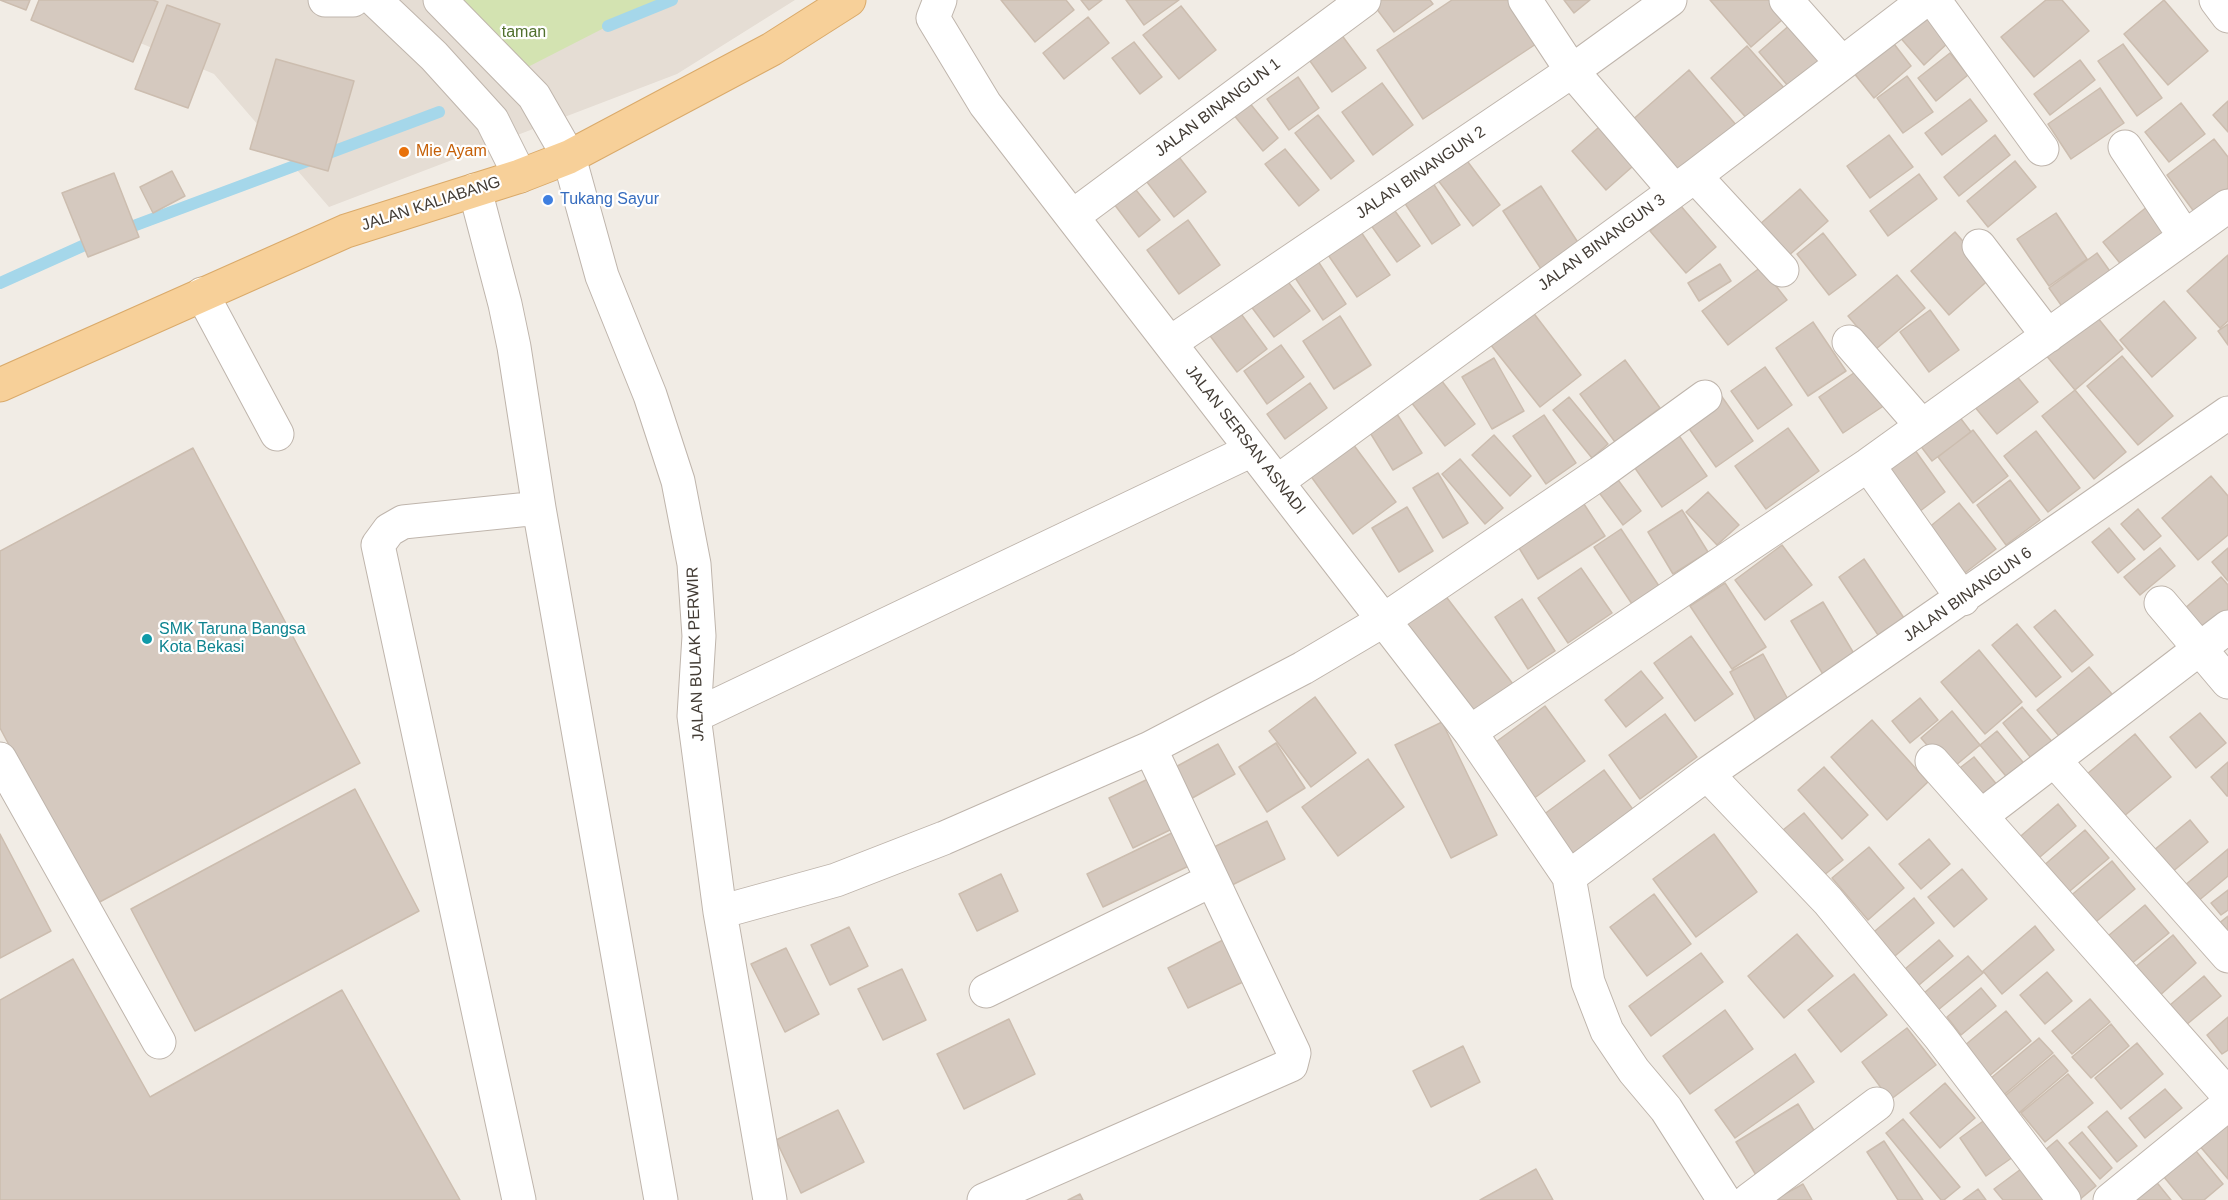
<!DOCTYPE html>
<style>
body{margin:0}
canvas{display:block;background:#f1ece5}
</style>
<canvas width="2228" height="1200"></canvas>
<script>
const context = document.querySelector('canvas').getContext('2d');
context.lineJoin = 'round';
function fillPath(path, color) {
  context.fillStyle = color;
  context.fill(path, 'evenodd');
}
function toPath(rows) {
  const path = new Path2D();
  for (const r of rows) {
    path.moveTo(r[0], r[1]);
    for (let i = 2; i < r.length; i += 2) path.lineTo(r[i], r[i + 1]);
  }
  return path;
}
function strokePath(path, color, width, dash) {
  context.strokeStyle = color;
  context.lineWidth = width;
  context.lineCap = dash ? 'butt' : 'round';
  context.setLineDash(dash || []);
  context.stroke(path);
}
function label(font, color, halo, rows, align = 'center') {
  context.font = font + ' Arial,sans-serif';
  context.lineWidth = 4.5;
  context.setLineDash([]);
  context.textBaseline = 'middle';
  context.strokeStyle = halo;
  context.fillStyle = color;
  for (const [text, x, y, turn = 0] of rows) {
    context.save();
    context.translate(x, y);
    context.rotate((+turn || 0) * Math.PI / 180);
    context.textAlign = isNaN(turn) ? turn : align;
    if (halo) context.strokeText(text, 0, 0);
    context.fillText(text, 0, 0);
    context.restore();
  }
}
const residential = toPath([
 [38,0,795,0,677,74,329,207,214,74]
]);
const green = toPath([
 [441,0,672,0,608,26,518,72]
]);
const stream = toPath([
 [608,26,672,0],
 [120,231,439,112],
 [0,283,98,239]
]);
const building = toPath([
 [0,0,30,0,26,10,0,0],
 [39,0,153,0,158,2,133,62,31,20,39,0],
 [1001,0,1066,0,1074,10,1035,42,1001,0],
 [1081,0,1102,0,1089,10,1081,0],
 [1126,0,1179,0,1144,25,1126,0],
 [1370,0,1430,0,1433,4,1394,32,1370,0],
 [1452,0,1521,0,1545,38,1423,119,1377,50,1452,0],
 [1564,0,1590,0,1574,13,1564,0],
 [1710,0,1778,0,1790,13,1751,47,1710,0],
 [2046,0,2062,0,2089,31,2034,77,2001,37,2046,0],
 [2164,0,2208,51,2168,85,2124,34,2164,0],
 [167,5,220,24,188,108,135,89,167,5],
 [1181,6,1216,50,1179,79,1143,35,1181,6],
 [1923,12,1949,42,1924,65,1898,35,1923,12],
 [1088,17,1109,43,1064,79,1043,53,1088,17],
 [1792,23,1828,63,1794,93,1759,52,1792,23],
 [1338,30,1366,68,1332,92,1305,54,1338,30],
 [1888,36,1911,66,1874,98,1849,67,1888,36],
 [1134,42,1162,77,1140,94,1112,58,1134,42],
 [2123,44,2162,98,2137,116,2098,61,2123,44],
 [1747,46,1785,89,1749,121,1711,78,1747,46],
 [1950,53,1968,75,1936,101,1918,78,1950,53],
 [276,59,354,81,328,171,250,149,276,59],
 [2080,60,2095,80,2050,115,2034,94,2080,60],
 [1689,70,1737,126,1679,177,1630,122,1689,70],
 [1907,76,1933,112,1903,133,1877,98,1907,76],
 [1298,77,1319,108,1289,130,1267,99,1298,77],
 [1382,83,1413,125,1373,155,1342,112,1382,83],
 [2100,88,2124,123,2071,159,2048,124,2100,88],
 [1970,99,1987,121,1942,155,1925,133,1970,99],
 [1248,101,1278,138,1263,151,1233,114,1248,101],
 [2228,101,2228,132,2213,115,2228,101],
 [2181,103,2205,134,2169,162,2145,132,2181,103],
 [1318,115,1354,161,1331,179,1295,133,1318,115],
 [1607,120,1641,159,1606,190,1572,151,1607,120],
 [1889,135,1913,167,1870,198,1847,166,1889,135],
 [1995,135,2010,155,1959,196,1944,177,1995,135],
 [2214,139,2228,157,2228,188,2195,213,2167,175,2214,139],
 [1172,148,1206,192,1174,217,1140,173,1172,148],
 [1285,149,1319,190,1299,206,1265,164,1285,149],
 [1462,154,1500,205,1473,226,1434,175,1462,154],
 [2015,161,2036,187,1988,227,1967,201,2015,161],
 [172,171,185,196,153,213,140,187,172,171],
 [114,173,139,237,88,257,62,193,114,173],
 [1919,174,1937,199,1888,236,1870,211,1919,174],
 [1128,180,1160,220,1139,237,1108,196,1128,180],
 [1431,180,1460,225,1432,244,1402,199,1431,180],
 [1541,186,1579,244,1541,269,1503,211,1541,186],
 [1800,189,1828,221,1787,257,1759,225,1800,189],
 [1390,204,1420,246,1397,262,1368,221,1390,204],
 [1680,205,1716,247,1686,273,1650,231,1680,205],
 [2148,206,2168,230,2123,267,2103,242,2148,206],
 [2056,213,2087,259,2049,286,2017,239,2056,213],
 [1188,220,1220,265,1179,294,1147,250,1188,220],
 [1357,226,1390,275,1357,297,1324,249,1357,226],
 [1955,232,1993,276,1949,315,1911,271,1955,232],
 [1823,233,1856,275,1829,295,1797,254,1823,233],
 [1312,252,1346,304,1323,320,1288,267,1312,252],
 [2097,253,2114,277,2066,312,2049,288,2097,253],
 [2228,255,2228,321,2220,328,2187,291,2228,255],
 [1720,264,1731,281,1699,301,1688,283,1720,264],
 [1761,267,1787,300,1728,345,1702,311,1761,267],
 [1283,275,1310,311,1274,337,1247,301,1283,275],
 [1897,275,1925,308,1876,349,1848,316,1897,275],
 [2164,301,2196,338,2152,377,2120,340,2164,301],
 [1233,303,1267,349,1237,372,1202,325,1233,303],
 [2089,307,2123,349,2075,390,2040,348,2089,307],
 [1930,310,1959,350,1929,372,1900,332,1930,310],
 [1532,311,1581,375,1540,407,1490,344,1532,311],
 [1340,316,1371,365,1334,389,1303,341,1340,316],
 [1813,322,1846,371,1808,396,1776,348,1813,322],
 [2228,324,2228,345,2218,331,2228,324],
 [1281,345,1304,377,1267,404,1244,371,1281,345],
 [2122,356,2173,416,2138,445,2087,386,2122,356],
 [1494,358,1524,411,1492,429,1462,377,1494,358],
 [1625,360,1660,408,1615,442,1580,394,1625,360],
 [1765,367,1792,405,1758,429,1731,391,1765,367],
 [1861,368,1885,405,1843,433,1819,397,1861,368],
 [2010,368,2038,402,1997,434,1970,401,2010,368],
 [1441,380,1475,424,1445,446,1411,402,1441,380],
 [1310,383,1327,408,1285,439,1267,414,1310,383],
 [2075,390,2126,452,2094,479,2042,416,2075,390],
 [1720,394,1753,441,1716,467,1683,420,1720,394],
 [1569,397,1608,444,1592,458,1553,410,1569,397],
 [1952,407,1971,432,1932,461,1913,436,1952,407],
 [1397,414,1422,453,1393,470,1369,431,1397,414],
 [1544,415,1576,463,1546,484,1513,436,1544,415],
 [1673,427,1707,476,1662,507,1628,458,1673,427],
 [1788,428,1819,471,1766,509,1735,466,1788,428],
 [1973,430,2008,476,1973,503,1938,457,1973,430],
 [2036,431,2080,488,2048,512,2004,456,2036,431],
 [1494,435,1531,476,1510,496,1472,455,1494,435],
 [1907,439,1945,492,1915,515,1876,462,1907,439],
 [1350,440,1396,502,1353,534,1307,471,1350,440],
 [193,448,360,763,94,905,0,728,0,551,193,448],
 [1460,459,1503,508,1485,524,1442,474,1460,459],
 [1438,473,1468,523,1443,538,1413,488,1438,473],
 [1613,473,1641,511,1623,525,1595,487,1613,473],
 [2211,476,2228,496,2228,535,2198,560,2162,518,2211,476],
 [2010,480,2040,520,2006,545,1977,505,2010,480],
 [1708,492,1739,525,1717,545,1686,512,1708,492],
 [1582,501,1605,536,1538,579,1516,543,1582,501],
 [1959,503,1996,549,1957,579,1922,533,1959,503],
 [1407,507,1433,551,1399,572,1372,528,1407,507],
 [2138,509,2161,536,2144,550,2121,524,2138,509],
 [1682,510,1708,552,1673,574,1648,532,1682,510],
 [2109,528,2135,559,2118,573,2092,542,2109,528],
 [1621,529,1659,586,1632,604,1594,547,1621,529],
 [1782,545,1812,585,1765,620,1735,580,1782,545],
 [2160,548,2175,566,2140,595,2124,577,2160,548],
 [2228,548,2228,581,2212,562,2228,548],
 [1864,559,1904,618,1878,635,1839,577,1864,559],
 [1581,568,1612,613,1568,643,1538,598,1581,568],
 [2221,577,2228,585,2228,615,2206,634,2184,609,2221,577],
 [1725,583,1766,647,1732,669,1690,606,1725,583],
 [1441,590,1516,688,1476,724,1400,620,1441,590],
 [1522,599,1555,651,1528,669,1495,617,1522,599],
 [1823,602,1856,657,1824,676,1791,621,1823,602],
 [2055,610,2093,655,2072,672,2034,627,2055,610],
 [2017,624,2061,677,2036,697,1992,645,2017,624],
 [1691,636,1733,694,1695,721,1654,663,1691,636],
 [1979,650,2022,702,1985,734,1941,682,1979,650],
 [1763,654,1790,703,1756,721,1730,672,1763,654],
 [2089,667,2117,700,2065,743,2037,710,2089,667],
 [1641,671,1663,698,1626,727,1605,700,1641,671],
 [1315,697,1356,753,1311,787,1269,731,1315,697],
 [1920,698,1938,720,1910,743,1892,721,1920,698],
 [1545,706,1585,761,1529,802,1489,747,1545,706],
 [2022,707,2055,745,2035,763,2003,723,2022,707],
 [1952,711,1980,745,1949,771,1921,738,1952,711],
 [2200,713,2226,743,2196,768,2170,737,2200,713],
 [1665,714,1697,757,1640,799,1609,755,1665,714],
 [1872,720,1928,782,1887,820,1831,757,1872,720],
 [1442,722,1497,835,1451,858,1395,745,1442,722],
 [1997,731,2032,773,2015,787,1980,745,1997,731],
 [2135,734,2171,777,2117,822,2081,779,2135,734],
 [1276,743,1305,788,1267,812,1239,767,1276,743],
 [1218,744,1235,774,1187,801,1170,770,1218,744],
 [1974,757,2003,792,1982,810,1952,774,1974,757],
 [1368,759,1404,807,1338,856,1302,807,1368,759],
 [2228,762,2228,796,2227,796,2211,777,2228,762],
 [1824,767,1868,815,1842,839,1798,790,1824,767],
 [1604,770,1637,815,1577,860,1543,815,1604,770],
 [1150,778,1174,828,1133,848,1109,798,1150,778],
 [355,789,419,911,195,1031,131,909,355,789],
 [2058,804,2076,826,2033,863,2015,841,2058,804],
 [1804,813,1843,860,1823,876,1783,830,1804,813],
 [2190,820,2208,842,2165,878,2147,856,2190,820],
 [1267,821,1285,859,1228,887,1210,849,1267,821],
 [1178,830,1195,863,1103,907,1087,874,1178,830],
 [2085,830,2109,858,2058,901,2035,873,2085,830],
 [0,834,51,931,0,958,0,834],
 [1714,834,1757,892,1696,937,1653,879,1714,834],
 [1929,839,1950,864,1921,889,1899,864,1929,839],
 [1869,847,1904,888,1868,920,1832,878,1869,847],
 [2228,849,2228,876,2197,902,2184,886,2228,849],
 [2112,861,2135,889,2091,926,2068,898,2112,861],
 [1962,869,1987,899,1954,927,1928,897,1962,869],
 [1001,874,1018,911,977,931,959,894,1001,874],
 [2228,890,2228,910,2221,915,2211,903,2228,890],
 [1654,894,1691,944,1647,976,1610,927,1654,894],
 [1914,898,1934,923,1889,961,1869,936,1914,898],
 [2145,905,2169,933,2125,969,2102,941,2145,905],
 [2228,916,2228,936,2218,924,2228,916],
 [2035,926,2054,950,2002,994,1983,971,2035,926],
 [849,927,868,966,830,985,811,945,849,927],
 [1797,934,1833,976,1784,1018,1748,976,1797,934],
 [2173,935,2196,963,2158,997,2134,968,2173,935],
 [1223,940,1243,982,1188,1008,1168,968,1223,940],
 [1939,940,1953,956,1919,985,1905,969,1939,940],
 [786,948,819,1014,785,1032,751,964,786,948],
 [1701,953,1723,982,1651,1036,1629,1006,1701,953],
 [1968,956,1983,973,1938,1010,1924,993,1968,956],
 [73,959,150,1097,342,990,460,1200,0,1200,0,1000,73,959],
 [902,969,926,1020,883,1040,858,989,902,969],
 [2047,972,2072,1001,2045,1024,2020,995,2047,972],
 [1854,974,1887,1015,1841,1052,1808,1010,1854,974],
 [2204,976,2221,996,2180,1030,2163,1011,2204,976],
 [1981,988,1996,1006,1961,1035,1947,1017,1981,988],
 [2090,999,2110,1022,2072,1054,2052,1031,2090,999],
 [1725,1010,1753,1049,1690,1094,1663,1056,1725,1010],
 [2006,1011,2031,1041,1989,1076,1964,1046,2006,1011],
 [2228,1017,2228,1050,2222,1054,2207,1035,2228,1017],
 [1009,1019,1035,1074,964,1109,937,1054,1009,1019],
 [2111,1024,2129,1046,2091,1078,2072,1057,2111,1024],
 [1907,1028,1936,1065,1890,1100,1862,1062,1907,1028],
 [2039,1038,2053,1053,1999,1099,1985,1083,2039,1038],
 [2137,1043,2163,1074,2121,1109,2095,1078,2137,1043],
 [1463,1046,1480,1082,1431,1107,1413,1071,1463,1046],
 [1795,1054,1814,1082,1735,1138,1715,1110,1795,1054],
 [2054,1055,2068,1071,2013,1118,1999,1101,2054,1055],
 [2068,1074,2093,1103,2045,1142,2021,1113,2068,1074],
 [1945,1083,1975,1118,1940,1148,1910,1113,1945,1083],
 [2165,1089,2182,1108,2145,1138,2129,1118,2165,1089],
 [1798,1104,1821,1142,1759,1180,1736,1142,1798,1104],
 [2228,1107,2228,1179,2192,1137,2228,1107],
 [838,1110,864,1162,801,1193,776,1140,838,1110],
 [2107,1111,2137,1146,2117,1162,2088,1127,2107,1111],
 [1903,1119,1960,1187,1944,1200,1941,1200,1886,1133,1903,1119],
 [1986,1119,2013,1157,1986,1176,1960,1138,1986,1119],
 [2082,1132,2112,1168,2100,1179,2069,1143,2082,1132],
 [2057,1140,2096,1186,2079,1200,2038,1156,2057,1140],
 [1884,1141,1923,1200,1898,1200,1867,1152,1884,1141],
 [2191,1145,2223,1184,2204,1200,2183,1200,2159,1171,2191,1145],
 [1536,1169,1553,1200,1480,1200,1536,1169],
 [2021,1169,2046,1200,2003,1200,1994,1189,2021,1169],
 [2150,1174,2171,1200,2119,1200,2150,1174],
 [1803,1184,1812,1200,1774,1200,1803,1184],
 [1978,1189,1986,1200,1963,1200,1978,1189],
 [1080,1194,1083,1200,1068,1200,1080,1194]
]);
const minor = toPath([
 [325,0,353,0],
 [375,0,434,56,492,120,520,176],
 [440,0,534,96,569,157,602,276,650,395,678,481,694,564,699,636,694,716,720,912,770,1200],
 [940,0,933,18,985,104,1470,732,1569,877,1588,982,1607,1031,1634,1071,1666,1109,1724,1200],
 [1525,0,1572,71,1674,190],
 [1786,0,1842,63],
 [1934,0,2042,149],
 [2216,0,2228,16],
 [2125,147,2185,237],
 [1695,176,1782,270],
 [475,190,505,304,514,347,539,508,661,1200],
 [1073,216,1364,0],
 [1979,246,2048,336],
 [202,294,277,434],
 [1849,342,1922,426],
 [1170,343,1572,71,1670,0],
 [1868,465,1963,599],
 [1277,482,1695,176,1925,0],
 [2161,603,2228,682],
 [694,716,1252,450],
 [1470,732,1868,465,2228,206],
 [1150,748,1303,668,1384,620,1600,473,1705,397],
 [0,759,159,1042],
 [2054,760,2228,956],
 [1932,761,2228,1095],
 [1707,774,1828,901,1940,1037,2064,1200],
 [1981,816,2228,627],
 [1569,877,1707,774,2228,413],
 [720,912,836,880,944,838,1150,748,1294,1053,1291,1065,984,1200],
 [986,991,1212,880],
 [519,1200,378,545,389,530,403,522,539,508],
 [1749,1200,1877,1104],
 [2110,1200,2228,1104]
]);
const major = toPath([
 [0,385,346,231,520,176,569,157,772,49,849,0]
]);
const markers = [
 [404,152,6,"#e8710a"],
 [548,200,6,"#3f7fe0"],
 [147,639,6,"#0f9aa8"]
];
const parkNames = [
 ["taman",524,33]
];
const streetNames = [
 ["JALAN BINANGUN 1",1218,108,-37],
 ["JALAN BINANGUN 2",1421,173,-34],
 ["JALAN KALIABANG",431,204,-18],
 ["JALAN BINANGUN 3",1602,243,-36],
 ["JALAN SERSAN ASNADI",1245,440,52],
 ["JALAN BINANGUN 6",1968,595,-35],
 ["JALAN BULAK PERWIR",696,654,-92]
];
const foodNames = [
 ["Mie Ayam",416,152]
];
const shopNames = [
 ["Tukang Sayur",560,200]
];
const cultureNames = [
 ["SMK Taruna Bangsa",159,630],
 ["Kota Bekasi",159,648]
];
fillPath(residential, '#e5ddd4');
fillPath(green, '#d3e3b1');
strokePath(stream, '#a5d7ea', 12);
fillPath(building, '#d5c9bf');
strokePath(building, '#ccbdaf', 1.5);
strokePath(minor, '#bfb5ac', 35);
strokePath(major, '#daaa6a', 35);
strokePath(minor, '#fff', 33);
strokePath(major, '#f7d099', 33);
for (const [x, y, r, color] of markers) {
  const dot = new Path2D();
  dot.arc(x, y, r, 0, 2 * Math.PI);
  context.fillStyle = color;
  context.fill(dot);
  strokePath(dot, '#fff', 2);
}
label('16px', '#50702d', '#fff', parkNames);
label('16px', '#433c35', '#fff', streetNames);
label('16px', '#c56008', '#fff', foodNames, 'left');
label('16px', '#366cbe', '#fff', shopNames, 'left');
label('16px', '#0d838f', '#fff', cultureNames, 'left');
</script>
